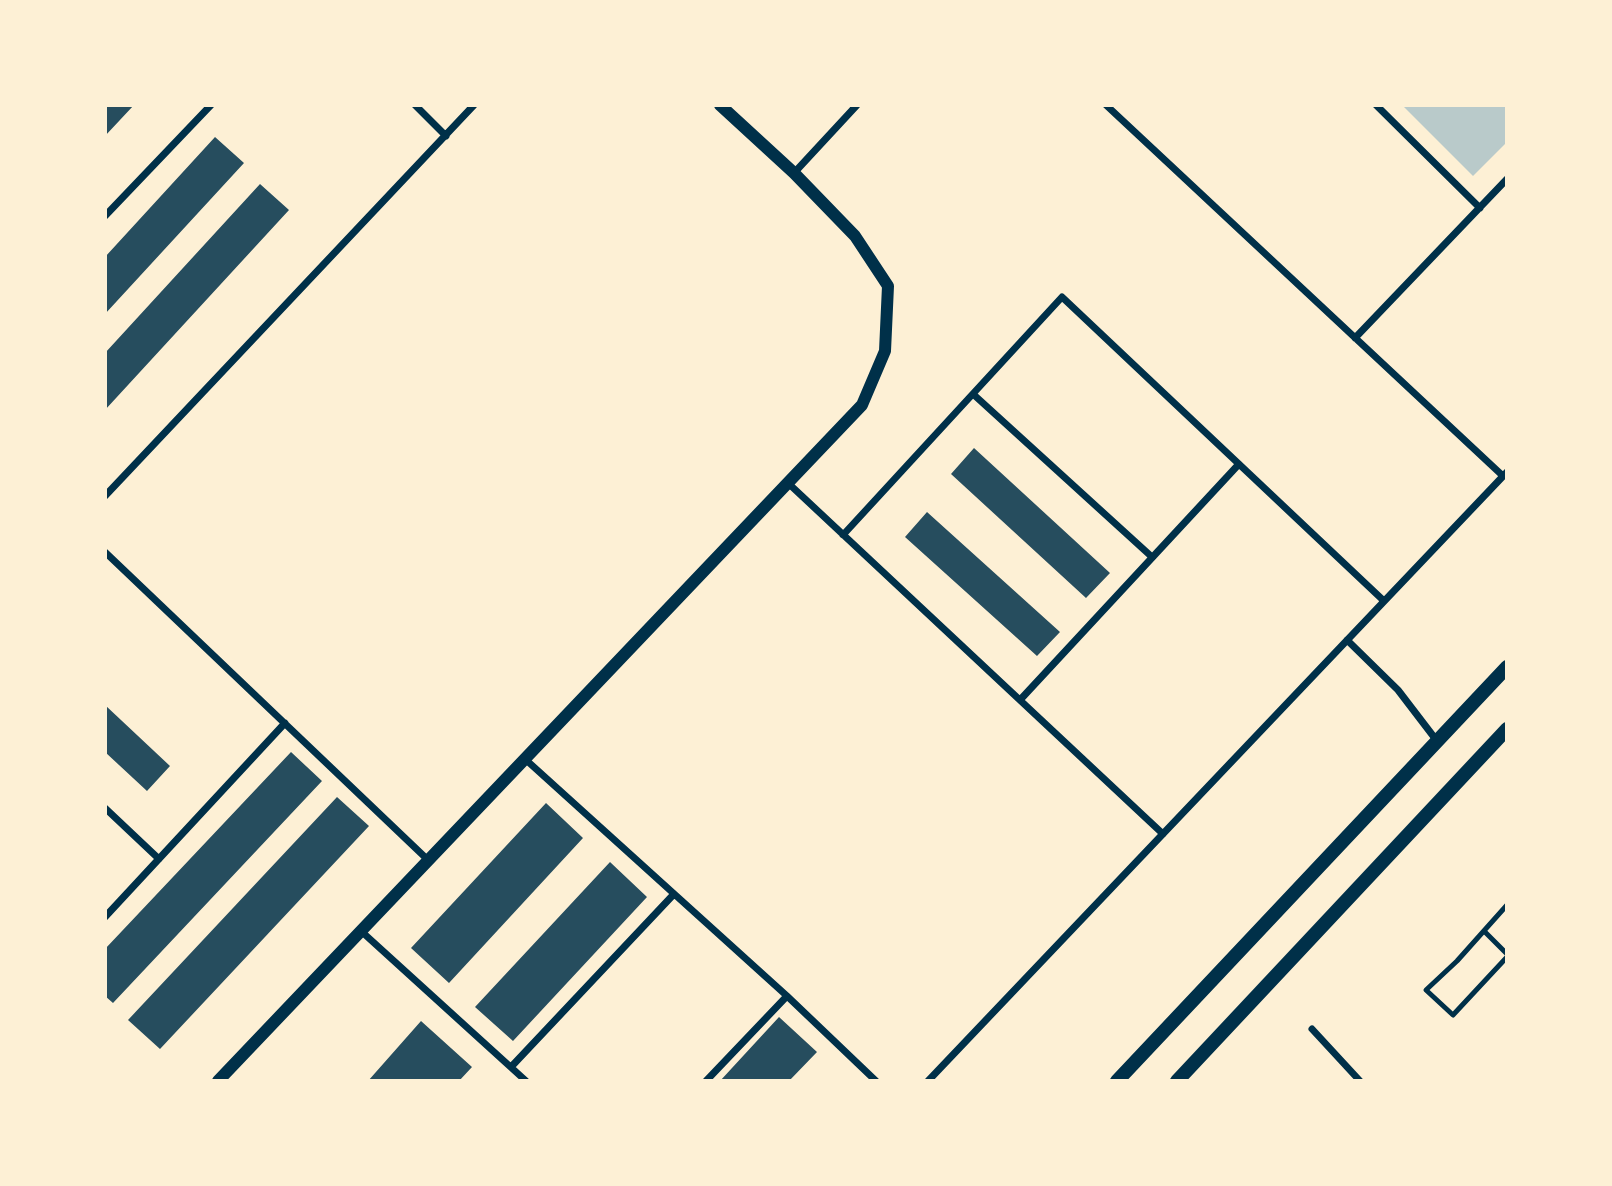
<!DOCTYPE html>
<style>
body{margin:0}
#map{position:relative;width:1612px;height:1186px;overflow:hidden;background:#fdf0d5;font-family:Spectral,serif}
canvas{display:block}
.frame{position:absolute;inset:0;border:107px solid #fdf0d5;pointer-events:none}
</style>
<div id="map">
<canvas width="1612" height="1186"></canvas>
<div class="frame"></div>
</div>
<script>
const context = document.querySelector('canvas').getContext('2d');
context.lineJoin = 'round';
function fillPath(path, color) {
  context.fillStyle = color;
  context.fill(path, 'evenodd');
}
function toPath(rows) {
  const path = new Path2D();
  for (const r of rows) {
    path.moveTo(r[0], r[1]);
    for (let i = 2; i < r.length; i += 2) path.lineTo(r[i], r[i + 1]);
  }
  return path;
}
function strokePath(path, color, width, dash) {
  context.strokeStyle = color;
  context.lineWidth = width;
  context.lineCap = dash ? 'butt' : 'round';
  context.setLineDash(dash || []);
  context.stroke(path);
}
const green = toPath([
 [1402,105,1507,105,1507,142,1473,176]
]);
const building = toPath([
 [105,105,134,105,105,136],
 [215,137,244,163,105,314,105,257],
 [260,184,289,210,105,410,105,353],
 [974,448,1110,573,1086,598,951,474],
 [927,512,1060,632,1037,656,905,537],
 [105,705,170,766,147,791,105,752],
 [291,752,322,781,113,1003,105,996,105,949],
 [337,797,369,826,160,1049,128,1020],
 [546,803,583,838,449,983,411,948],
 [610,862,647,897,513,1041,475,1007],
 [779,1017,817,1052,789,1081,720,1081],
 [421,1021,472,1067,459,1081,368,1081]
]);
const service = toPath([
 [1507,905,1457,961,1426,990,1453,1015,1507,957],
 [1484,931,1507,954]
]);
const minor = toPath([
 [415,105,446,136],
 [1106,105,1503,476],
 [1376,105,1480,208],
 [794,173,857,105],
 [105,216,211,105],
 [1355,338,1507,179],
 [973,394,1152,557],
 [788,483,1163,834],
 [105,496,474,105],
 [843,535,1062,297,1384,601],
 [105,552,428,860],
 [1347,640,1398,690,1437,741],
 [1020,700,1239,464],
 [525,759,787,996,876,1081],
 [105,808,159,859],
 [105,917,285,723],
 [361,931,526,1081],
 [1312,1029,1360,1081],
 [511,1067,674,894],
 [706,1081,787,996],
 [928,1081,1507,472]
]);
const tertiary = toPath([
 [218,1081,862,405,885,351,888,286,855,236,794,173,720,105]
]);
const secondary = toPath([
 [1117,1081,1507,667],
 [1177,1081,1507,729]
]);
fillPath(green, '#b9caca');
fillPath(building, '#264d5e');
strokePath(service, '#003049', 5);
strokePath(minor, '#003049', 7);
strokePath(tertiary, '#003049', 12);
strokePath(secondary, '#003049', 14);
</script>
